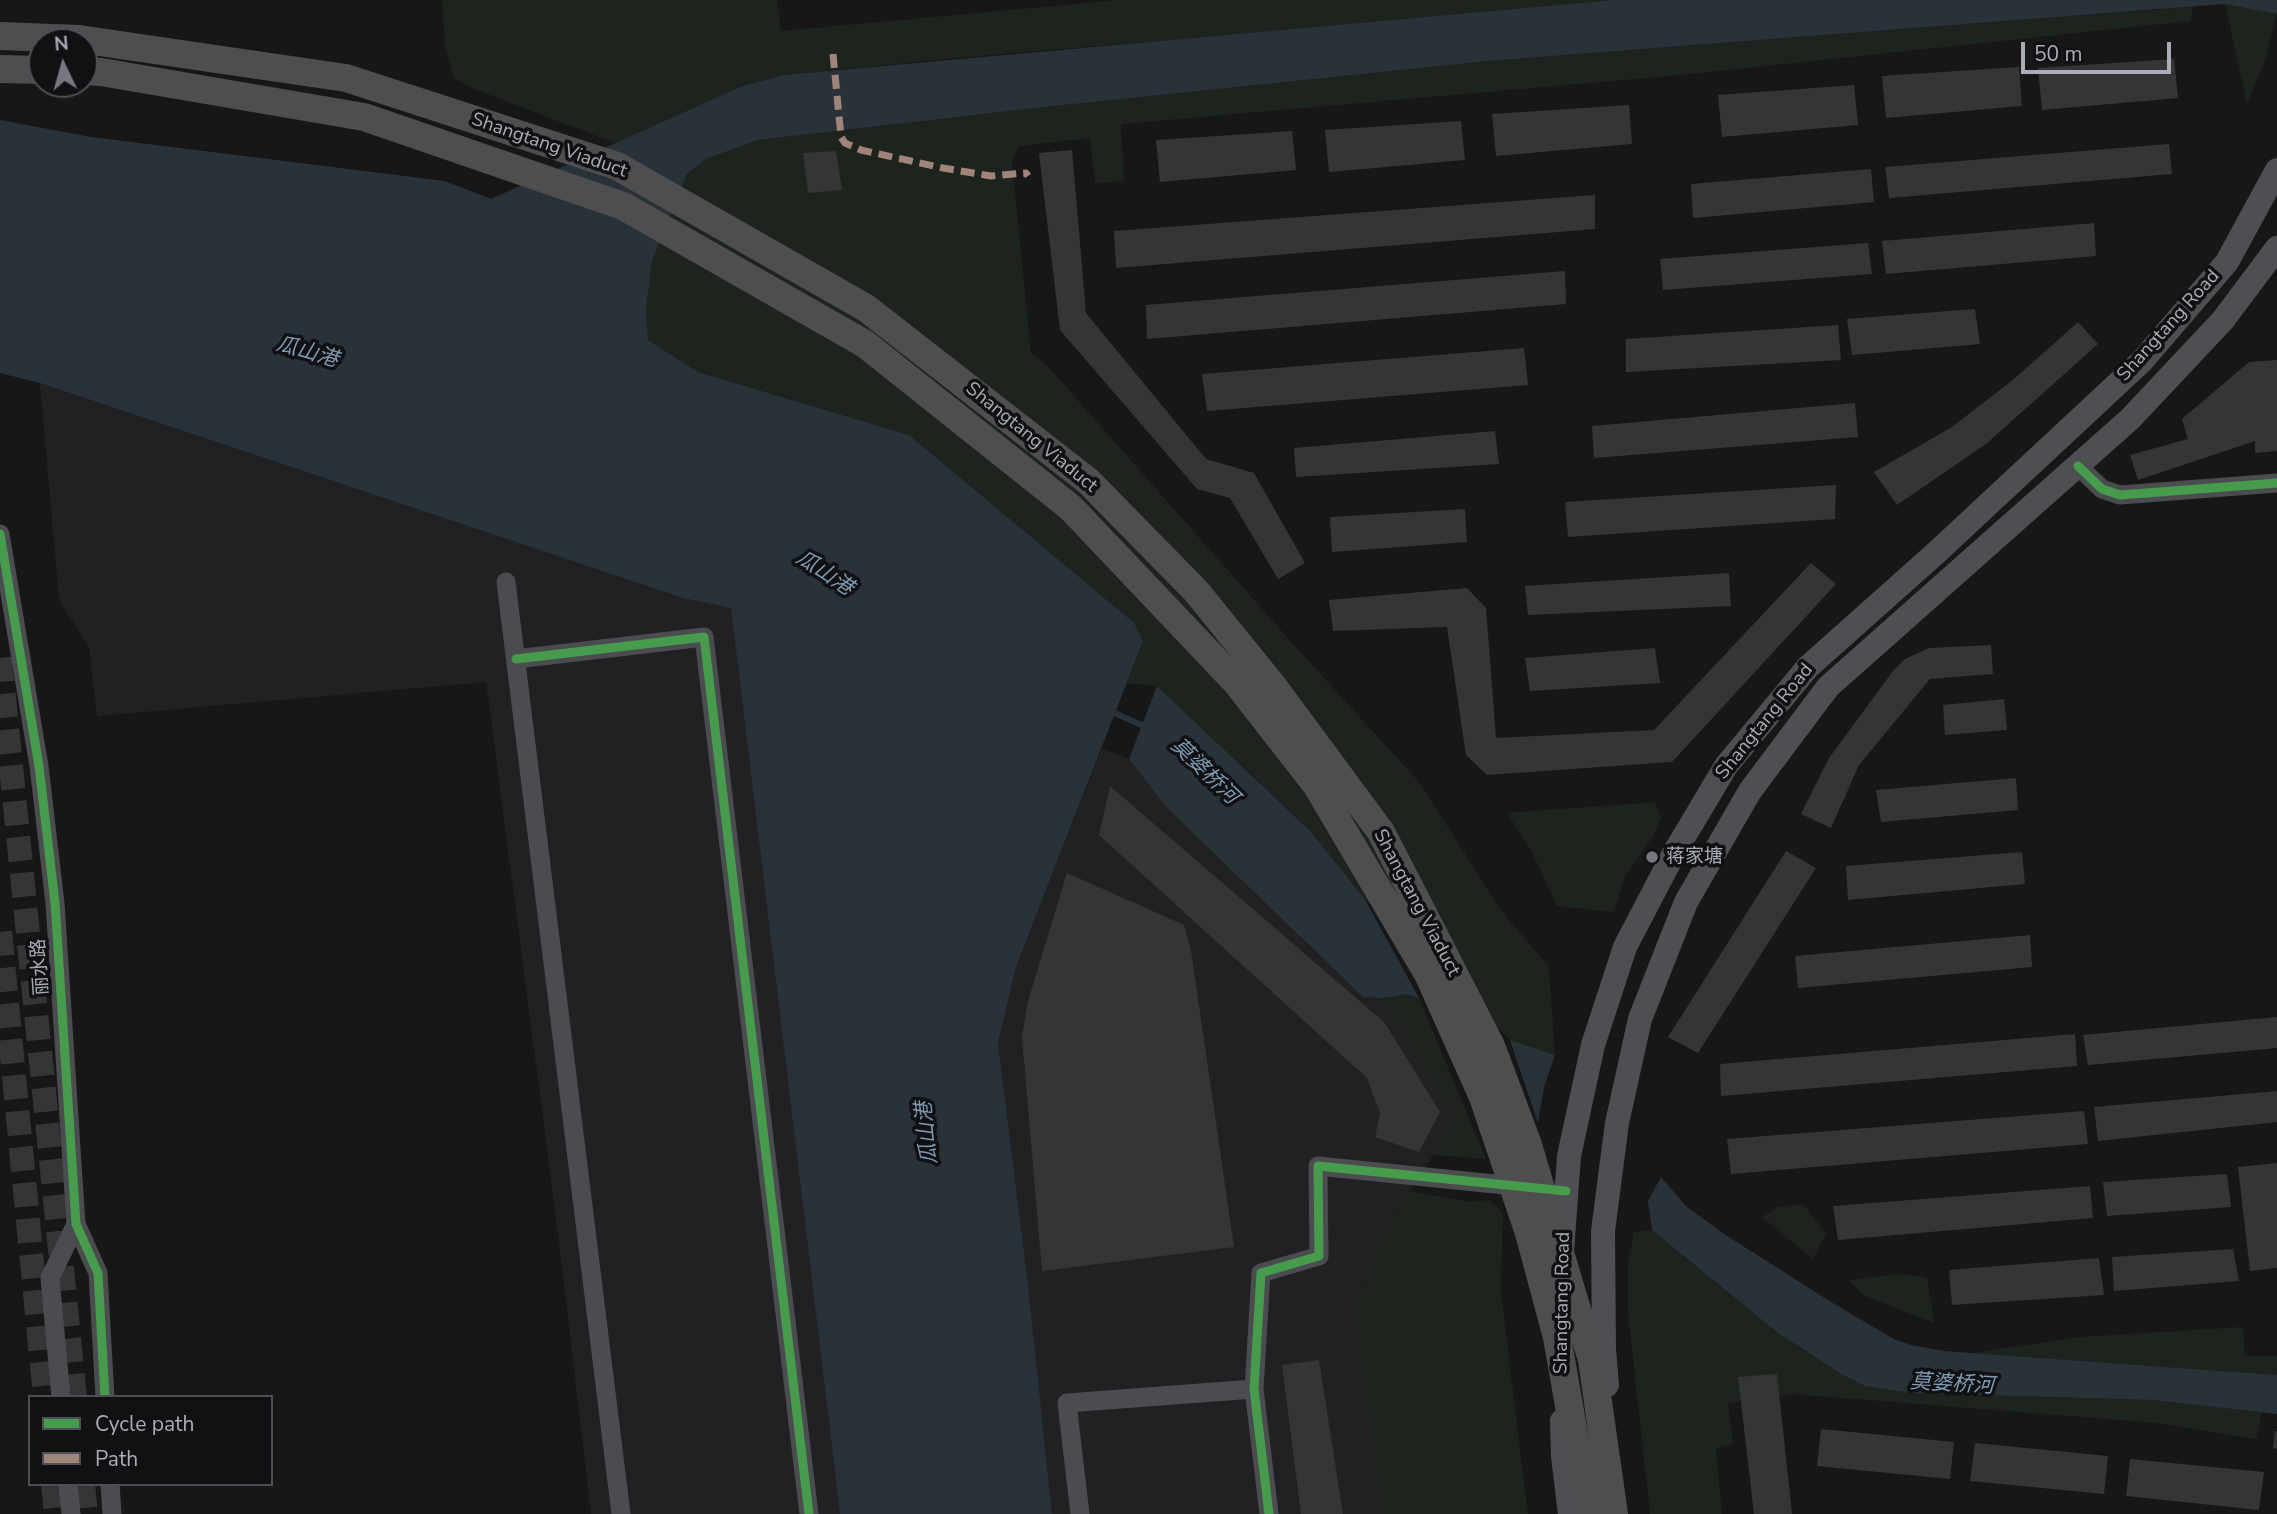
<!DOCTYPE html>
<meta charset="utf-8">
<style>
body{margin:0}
#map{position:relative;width:2277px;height:1514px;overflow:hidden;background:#171717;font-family:"Nunito Sans",sans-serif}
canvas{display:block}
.legend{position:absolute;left:28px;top:1395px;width:245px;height:91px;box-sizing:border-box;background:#111113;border:2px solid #4d4f55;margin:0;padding:9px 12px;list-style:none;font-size:21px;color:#a8adb8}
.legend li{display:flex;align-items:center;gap:14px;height:35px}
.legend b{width:35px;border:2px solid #4d4f55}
.north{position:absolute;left:28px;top:28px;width:70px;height:70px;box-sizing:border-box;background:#111113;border:2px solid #4d4f55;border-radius:50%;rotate:355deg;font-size:19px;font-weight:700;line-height:28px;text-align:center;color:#a8adb8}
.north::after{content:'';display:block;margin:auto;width:24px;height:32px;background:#757880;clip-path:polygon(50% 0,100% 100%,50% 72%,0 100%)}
.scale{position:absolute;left:2021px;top:42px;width:150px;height:32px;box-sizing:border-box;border:4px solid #a8adb8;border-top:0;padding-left:9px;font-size:21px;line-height:24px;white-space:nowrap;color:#a8adb8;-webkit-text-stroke:5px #111113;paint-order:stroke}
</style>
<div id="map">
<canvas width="2277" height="1514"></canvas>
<ul class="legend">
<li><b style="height:9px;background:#469c4c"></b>Cycle path</li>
<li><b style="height:9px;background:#a18479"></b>Path</li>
</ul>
<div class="north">N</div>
<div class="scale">50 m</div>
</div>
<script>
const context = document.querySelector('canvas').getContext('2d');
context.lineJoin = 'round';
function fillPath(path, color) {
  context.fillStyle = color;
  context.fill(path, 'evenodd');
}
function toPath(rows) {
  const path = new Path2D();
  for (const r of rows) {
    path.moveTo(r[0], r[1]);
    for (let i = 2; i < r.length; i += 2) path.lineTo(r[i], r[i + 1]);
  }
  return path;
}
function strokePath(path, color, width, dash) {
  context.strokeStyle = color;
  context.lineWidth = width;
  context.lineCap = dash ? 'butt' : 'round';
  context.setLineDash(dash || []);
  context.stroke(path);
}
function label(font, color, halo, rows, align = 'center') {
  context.font = font + ' "Nunito Sans","Noto Sans SC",sans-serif';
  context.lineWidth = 7;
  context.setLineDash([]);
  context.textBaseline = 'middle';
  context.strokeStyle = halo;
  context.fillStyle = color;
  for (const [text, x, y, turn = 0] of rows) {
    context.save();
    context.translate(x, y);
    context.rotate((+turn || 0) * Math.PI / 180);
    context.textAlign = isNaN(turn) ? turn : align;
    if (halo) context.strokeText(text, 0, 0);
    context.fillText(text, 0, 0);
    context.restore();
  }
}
const built = toPath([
 [40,383,683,598,731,607,840,1514,591,1514,558,1233,486,682,97,716,89,647,59,600],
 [1102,748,1129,759,1166,807,1362,996,1383,998,1457,1118,1388,1225,1355,1310,1384,1514,1052,1514,1028,1284,998,1043,1016,967]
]);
const green = toPath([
 [442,0,777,0,781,31,1119,0,1668,0,988,55,784,75,742,86,615,143,474,89,453,78,445,44],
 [2225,4,2277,14,2265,61,2247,104],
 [2193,7,2190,21,1681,75,1121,124,1124,181,1095,183,1090,138,1019,146,1012,161,1031,354,1045,363,1293,644,1420,783,1500,909,1549,967,1555,1055,1510,1040,1364,898,1311,832,1157,686,1127,683,1143,641,909,435,698,372,648,340,646,310,652,261,687,174,706,159,758,140,1035,108,1488,61],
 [1655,802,1661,818,1654,835,1625,876,1614,912,1557,906,1531,850,1507,813],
 [1407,994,1419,998,1486,1159,1433,1155,1456,1118,1383,998],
 [1410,1191,1470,1202,1490,1200,1503,1213,1501,1293,1528,1514,1384,1514,1355,1310,1388,1225],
 [1803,1204,1826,1233,1813,1259,1762,1217,1778,1207],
 [1652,1230,1778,1333,1843,1375,1865,1386,1911,1393,2154,1400,2262,1412,2256,1439,2157,1423,1793,1394,1728,1403,1733,1444,1716,1448,1722,1514,1650,1514,1628,1312,1628,1262,1634,1232],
 [1896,1274,1927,1277,1934,1323,1865,1296,1849,1280],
 [2243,1327,2245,1356,2277,1356,2277,1375,1973,1353,2080,1337]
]);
const water = toPath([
 [1615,0,2277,0,2277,14,2225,4,1488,61,1035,108,758,140,706,159,687,174,652,261,646,310,648,340,698,372,909,435,1134,623,1143,641,1016,967,998,1043,1028,1284,1052,1514,840,1514,731,608,683,598,40,383,0,373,0,120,91,137,445,181,491,199,742,86,784,75],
 [1157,686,1311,832,1364,898,1419,998,1407,994,1383,998,1363,997,1166,807,1129,759],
 [1510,1040,1555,1055,1544,1087,1538,1123],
 [1661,1177,1687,1207,1724,1234,1831,1302,1894,1339,1911,1345,1944,1351,2277,1375,2277,1414,2154,1400,1911,1393,1865,1386,1843,1375,1778,1333,1652,1230,1648,1201]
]);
const stream = toPath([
 [1110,711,1148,728]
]);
const building = toPath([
 [2174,59,2178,98,2042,110,2038,68],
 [2019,67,2022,106,1886,118,1882,76],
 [1854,85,1858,125,1722,137,1718,95],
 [1629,105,1632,144,1496,156,1492,114],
 [1461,121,1465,160,1329,172,1325,130],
 [1292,131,1296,170,1160,182,1156,140],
 [2169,144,2172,174,1889,198,1885,167],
 [1072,150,1086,313,1206,459,1254,473,1305,563,1278,579,1230,498,1197,489,1060,330,1039,153],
 [836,151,842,190,808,193,803,153],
 [1871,169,1874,202,1693,218,1691,184],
 [1595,195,1595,229,1116,268,1114,231],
 [2094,223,2096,256,1886,274,1882,241],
 [1868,243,1872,274,1663,290,1660,259],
 [1565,271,1566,304,1147,339,1146,305],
 [1975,309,1980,344,1852,355,1847,319],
 [2078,322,2098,344,1986,444,1897,505,1874,472,1952,427,2014,379],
 [1838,325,1841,360,1626,372,1626,339],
 [1524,348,1528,385,1207,411,1202,374],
 [2277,360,2277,451,2255,453,2255,441,2138,480,2130,455,2188,439,2182,419,2249,362],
 [1855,403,1858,437,1594,458,1592,426],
 [1495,431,1499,464,1296,477,1294,448],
 [1836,485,1835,519,1568,537,1565,502],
 [1465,509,1467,542,1332,552,1330,517],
 [1811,563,1836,584,1672,762,1487,775,1466,755,1447,627,1333,631,1329,600,1467,588,1486,608,1496,738,1654,730],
 [1729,573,1731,606,1528,615,1525,586],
 [1991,645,1993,674,1930,679,1859,765,1831,828,1801,814,1829,758,1893,671,1905,659,1929,648],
 [1655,648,1660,683,1530,691,1525,658],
 [2004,699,2007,730,1945,735,1943,705],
 [2016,778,2018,810,1881,822,1876,790],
 [1110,786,1384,1022,1440,1112,1419,1152,1375,1137,1380,1113,1367,1078,1099,835],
 [1786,851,1816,868,1698,1053,1668,1037],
 [2022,852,2025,884,1848,900,1846,866],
 [1067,873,1184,925,1191,950,1234,1247,1042,1271,1022,1037,1028,1001],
 [2030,935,2032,967,1798,988,1795,956],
 [2277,1017,2277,1048,2088,1065,2083,1035],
 [2075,1034,2077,1066,1721,1096,1720,1064],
 [2277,1091,2277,1122,2098,1141,2094,1107],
 [2084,1111,2088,1144,1731,1174,1727,1139],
 [2277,1163,2277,1268,2250,1271,2238,1167],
 [2227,1174,2231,1207,2107,1216,2103,1182],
 [2090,1186,2093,1218,1838,1240,1833,1206],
 [2233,1249,2239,1281,2114,1291,2112,1257],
 [2099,1258,2104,1295,1952,1305,1949,1270],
 [1319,1360,1343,1514,1301,1514,1282,1365],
 [1777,1374,1792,1514,1754,1514,1738,1377],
 [1821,1429,1954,1442,1950,1479,1817,1466],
 [2275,1431,2277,1431,2277,1449,2273,1448],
 [1975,1443,2108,1456,2104,1494,1970,1481],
 [2130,1459,2264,1472,2259,1510,2126,1496]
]);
const majorTunnel = toPath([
 [0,658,75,1397],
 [0,932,45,1397],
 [53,1484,56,1514],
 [83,1484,86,1514]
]);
const minor = toPath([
 [2078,466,2102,489,2120,495,2277,483],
 [0,534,39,766,55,903,76,1224,98,1273,105,1397],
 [506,582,621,1514],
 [516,659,704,637,809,1514],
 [61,1397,50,1278,76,1224],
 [68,1484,71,1514],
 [110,1484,112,1514],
 [1080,1514,1067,1403,1254,1389],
 [1269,1514,1254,1389,1261,1273,1319,1256,1318,1166,1524,1187]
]);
const major = toPath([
 [1562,1252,1569,1156,1593,1045,1625,947,1673,855,1726,766,1808,667,1937,552,2142,361,2227,262,2277,170],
 [1607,1385,1604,1349,1603,1231,1617,1123,1640,1019,1686,902,1750,791,1828,687,2130,419,2223,320,2277,248],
 [1562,1421,1563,1456,1570,1514]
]);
const highway = toPath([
 [0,69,42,70]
]);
const highwayBridge = toPath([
 [0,36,79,39,346,78,617,166,866,308,1088,481,1196,591,1273,686,1381,832,1491,1046,1528,1145,1592,1360,1614,1514],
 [84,71,101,72,364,117,623,206,865,344,1071,508,1236,682,1317,786,1429,976,1483,1097,1529,1233,1557,1337,1588,1514]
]);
const quiet = toPath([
 [833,54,841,137,845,143,861,150,943,168,991,176,1026,173,1028,176]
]);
const cycleway = toPath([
 [2078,466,2102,489,2120,495,2277,483],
 [0,534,39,766,55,903,76,1224,98,1273,105,1397],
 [516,659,704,637,809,1514],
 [1269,1514,1254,1389,1261,1273,1319,1256,1318,1166,1566,1191]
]);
const markers = [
 [1652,857,7,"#757880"]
];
const streetNames = [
 ["Shangtang Viaduct",549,146,19],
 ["Shangtang Road",2169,326,-48],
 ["Shangtang Viaduct",1031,438,39],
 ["Shangtang Road",1765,722,-51],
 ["Shangtang Viaduct",1416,903,62],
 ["丽水路",41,967,-94],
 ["Shangtang Road",1563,1303,-89]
];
const poiNames = [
 ["蒋家塘",1666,857]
];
const waterNames = [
 ["瓜山港",307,353,16],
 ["瓜山港",824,574,33],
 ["莫婆桥河",1204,772,44],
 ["瓜山港",928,1133,-96],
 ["莫婆桥河",1952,1385,3]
];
fillPath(built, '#212123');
fillPath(green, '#1d241e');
fillPath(water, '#2a3239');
strokePath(stream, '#2a3239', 6);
fillPath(building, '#353536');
strokePath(majorTunnel, '#343537', 24, [24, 12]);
strokePath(minor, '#4b4c50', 19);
strokePath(major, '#4d4f52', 24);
strokePath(highway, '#4e4e51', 28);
strokePath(highwayBridge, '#4e4e51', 28);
strokePath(quiet, '#a18479', 7, [14, 7]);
strokePath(cycleway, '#469c4c', 9);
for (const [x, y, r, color] of markers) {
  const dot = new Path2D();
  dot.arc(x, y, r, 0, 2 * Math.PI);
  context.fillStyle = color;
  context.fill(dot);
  strokePath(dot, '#111113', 2.5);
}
label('19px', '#a8adb8', '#111113', streetNames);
label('19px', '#a8adb8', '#111113', poiNames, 'left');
label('italic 21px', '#7f9bb3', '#111113', waterNames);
</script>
